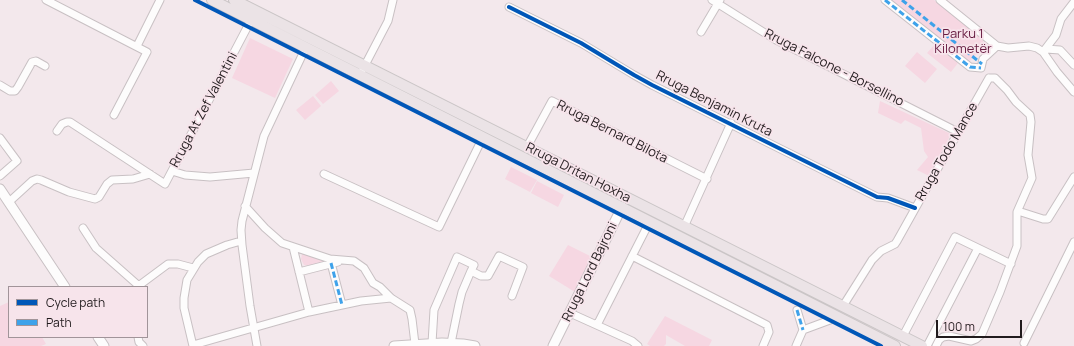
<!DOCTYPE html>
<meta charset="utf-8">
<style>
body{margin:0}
#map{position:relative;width:1074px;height:346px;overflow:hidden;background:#f3e8ec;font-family:Manrope,sans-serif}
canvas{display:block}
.legend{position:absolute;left:8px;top:286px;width:140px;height:52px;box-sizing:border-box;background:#f7e4eb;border:1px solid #a19499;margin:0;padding:5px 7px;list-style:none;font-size:12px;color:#211b1d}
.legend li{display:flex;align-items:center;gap:8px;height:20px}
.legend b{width:20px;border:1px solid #a19499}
.scale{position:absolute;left:936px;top:320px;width:86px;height:18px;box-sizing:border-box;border:2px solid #211b1d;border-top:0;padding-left:5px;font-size:12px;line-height:14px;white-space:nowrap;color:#211b1d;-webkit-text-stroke:3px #f7e4eb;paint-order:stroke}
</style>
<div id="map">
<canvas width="1074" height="346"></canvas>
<ul class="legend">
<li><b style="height:5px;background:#0057b8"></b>Cycle path</li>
<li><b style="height:5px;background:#3ea2ea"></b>Path</li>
</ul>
<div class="scale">100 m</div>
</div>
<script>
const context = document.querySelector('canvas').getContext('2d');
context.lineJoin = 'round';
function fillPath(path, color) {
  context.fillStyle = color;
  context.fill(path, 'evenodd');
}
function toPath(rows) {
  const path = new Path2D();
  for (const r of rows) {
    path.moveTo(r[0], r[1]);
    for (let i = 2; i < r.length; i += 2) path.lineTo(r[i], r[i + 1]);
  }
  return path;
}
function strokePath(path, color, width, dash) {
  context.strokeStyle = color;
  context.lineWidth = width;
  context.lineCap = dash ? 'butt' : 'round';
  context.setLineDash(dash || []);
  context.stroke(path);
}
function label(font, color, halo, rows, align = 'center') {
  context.font = font + ' Manrope,sans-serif';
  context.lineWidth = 3.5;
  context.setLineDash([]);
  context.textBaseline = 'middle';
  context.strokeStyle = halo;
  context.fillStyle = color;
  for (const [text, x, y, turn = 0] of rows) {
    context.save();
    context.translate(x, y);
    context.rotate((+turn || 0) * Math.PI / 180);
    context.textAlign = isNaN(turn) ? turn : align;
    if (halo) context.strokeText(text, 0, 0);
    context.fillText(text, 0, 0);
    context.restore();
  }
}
const green = toPath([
 [888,0,934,0,983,39,984,45,971,60,968,62],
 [250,38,293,59,275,98,232,78],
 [935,44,958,63,951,72,927,53],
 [917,52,937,69,925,83,905,66],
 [331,81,339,91,323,104,315,95],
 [313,96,321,106,305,120,296,110],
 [880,101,951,134,929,176,917,170,928,157,924,151,921,128,905,120,901,124,878,113],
 [511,167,537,180,530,192,505,179],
 [537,181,564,195,558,207,531,193],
 [568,245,592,257,575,292,549,276],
 [304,253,324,260,324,263,309,266,304,265,301,259,302,254],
 [9,302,9,337,42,337,46,344,41,346,0,346,0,306],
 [665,316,712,340,709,346,685,346,666,335,666,344,664,346,650,346,647,344]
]);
const street = toPath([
 [46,0,147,52,114,115],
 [712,0,776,40,958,132],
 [885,0,970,67,981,68],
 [940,0,997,46],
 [509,7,581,43,634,75,652,85,861,189,877,197,888,198,915,208],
 [701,32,720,0],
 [137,46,160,0],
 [997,46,1008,48,1029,46,1037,48,1043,52,1057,72,1074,92],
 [1046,49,1060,50,1074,65],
 [1043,52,1056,35,1061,19,1074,2],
 [981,68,983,59,997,46],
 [363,69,388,21,393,0],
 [0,85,10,91,15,91,18,87,32,62,36,61,45,66],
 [57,131,62,124,67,122,70,122,165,184,251,20],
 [0,138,17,161,0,176],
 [527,147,552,101,707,179],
 [172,171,185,175,210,177,254,173],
 [324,174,439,227,483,137],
 [9,202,32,181,37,179,41,180,69,192,95,199,99,197,107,184,112,180,133,179,150,174],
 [245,206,265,228,282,243,330,259,354,261,364,268,373,283,380,287,391,298,410,310,412,319,415,344],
 [1017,212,1021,212,1043,219,1048,219,1074,177],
 [684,227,731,123],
 [83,228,96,248,139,286],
 [293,247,309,312],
 [632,256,767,325,769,332,763,346],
 [331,263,342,305],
 [299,272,338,262],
 [137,287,168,264,178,264,193,268],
 [843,306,872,260,881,251,895,244,897,241,930,182,989,78],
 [797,310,803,330],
 [570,313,632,341,638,346],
 [597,325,650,221],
 [803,330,830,320,833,314],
 [903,336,955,237,1011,264],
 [138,337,139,342,143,346],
 [432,343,434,310,457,257,474,265,471,271,481,276,488,276,499,256,523,267,512,296],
 [451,343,459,304,462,292,471,271],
 [1024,343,1074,242],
 [193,345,309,312,361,301,391,298],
 [193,346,184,308,184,298,187,280,198,262,206,254,227,245,241,241],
 [257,346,250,306,242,245,241,230,242,221,264,136,306,47],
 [796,346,803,330],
 [927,346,978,248],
 [936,346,939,340,943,337,949,336,971,341,976,339,982,334,1000,292,1017,246,1017,212,1032,178,1028,155,1031,122,1030,115,1016,102,1007,90,995,78,989,78]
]);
const secondary = toPath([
 [0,189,65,287],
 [98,337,104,346],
 [394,346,442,343,463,344,475,346],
 [553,346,622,207]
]);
const primary = toPath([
 [212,0,895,346],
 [234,0,922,346]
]);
const quiet = toPath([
 [885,0,970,67,981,68],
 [902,0,982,64],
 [331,263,342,305],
 [797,310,803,330]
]);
const cycleway = toPath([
 [195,0,881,346],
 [509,7,581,43,634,75,652,85,861,189,877,197,888,198,915,208]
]);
const parkNames = [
 ["Parku 1",963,34],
 ["Kilometër",963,49]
];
const streetNames = [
 ["Rruga Falcone - Borsellino",834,68,27],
 ["Rruga Benjamin Kruta",714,104,27],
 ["Rruga At Zef Valentini",204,110,-62],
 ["Rruga Bernard Bilota",612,132,27],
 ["Rruga Todo Mance",947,152,-60],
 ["Rruga Dritan Hoxha",578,173,27],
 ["Rruga Lord Bajroni",590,272,-64]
];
fillPath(green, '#f6d7e2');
strokePath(street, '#c8c0c3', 9);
strokePath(secondary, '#c8c0c3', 11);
strokePath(primary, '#cac5c6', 12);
strokePath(street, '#fdfcfc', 7);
strokePath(secondary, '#fdfcfc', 9);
strokePath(primary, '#ebe3e6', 10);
strokePath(quiet, '#3ea2ea', 3, [6, 3]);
strokePath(cycleway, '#0057b8', 4);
label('13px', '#661b40', '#f7e4eb', parkNames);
label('13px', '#211b1d', '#f7e4eb', streetNames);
</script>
